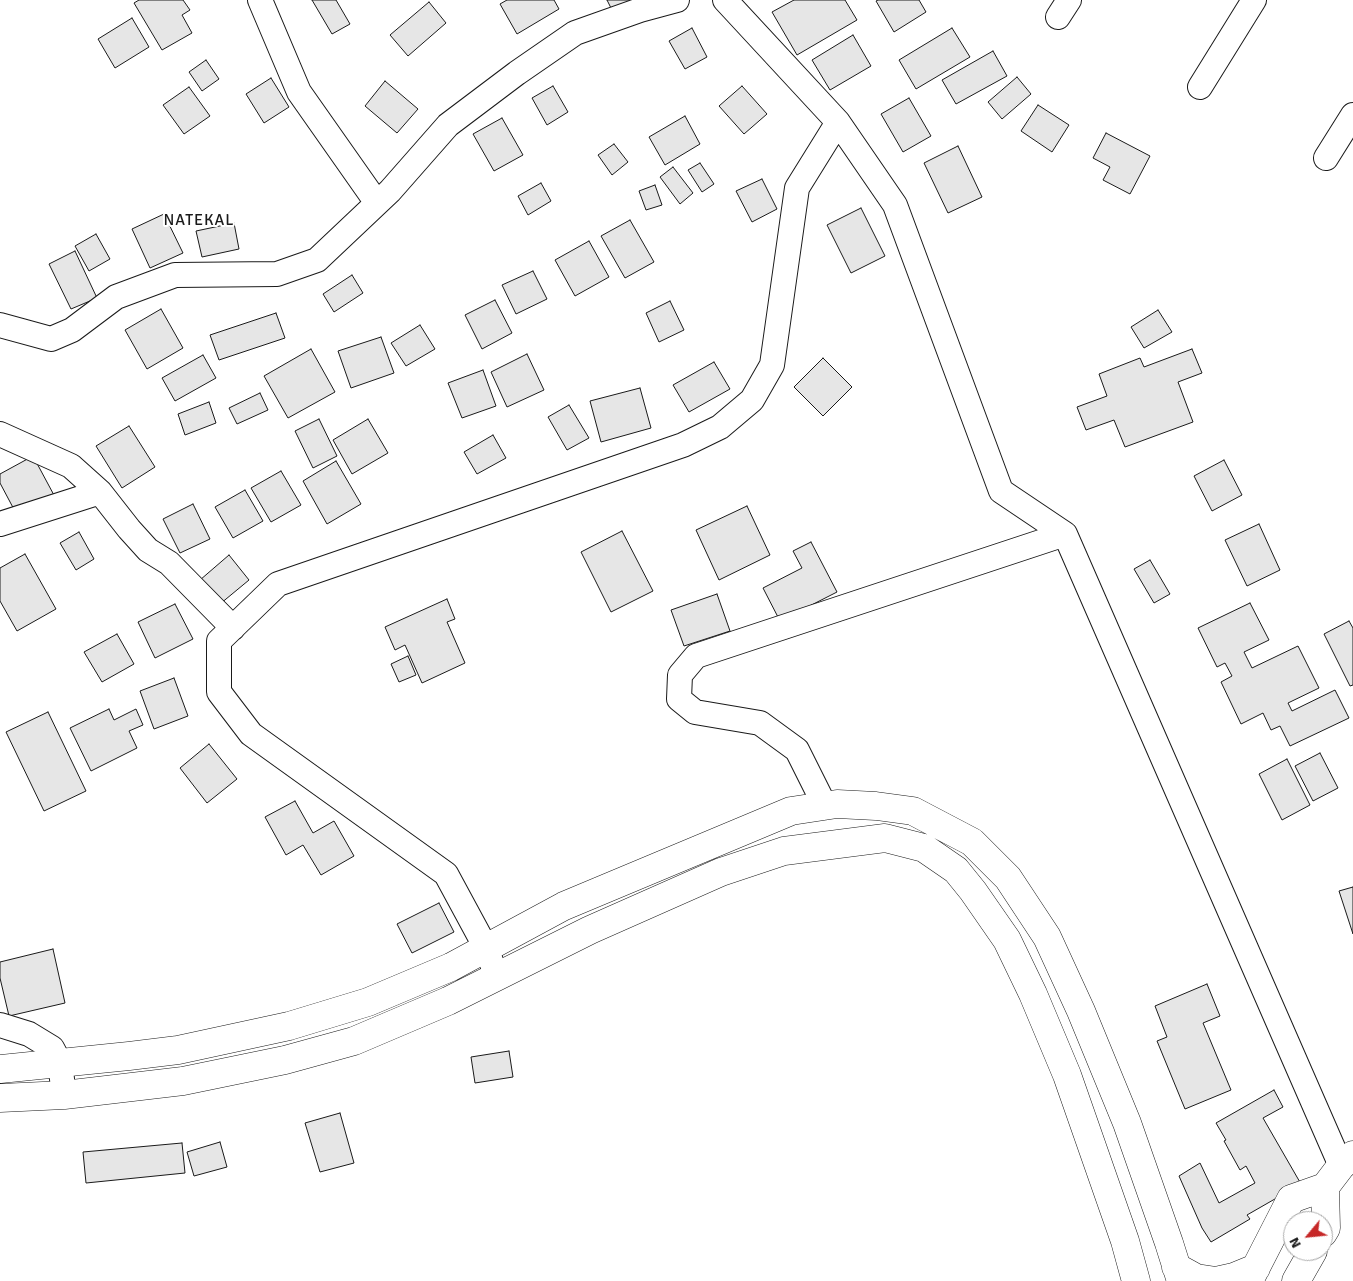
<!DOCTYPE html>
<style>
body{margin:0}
#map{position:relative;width:1353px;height:1281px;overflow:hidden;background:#fff;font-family:Signika,sans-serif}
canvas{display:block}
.north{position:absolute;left:1283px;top:1211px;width:50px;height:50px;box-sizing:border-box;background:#fff;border:1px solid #a3a3a3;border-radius:50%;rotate:242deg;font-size:14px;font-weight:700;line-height:20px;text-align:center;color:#1a1a1a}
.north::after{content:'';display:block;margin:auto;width:18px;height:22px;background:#c62828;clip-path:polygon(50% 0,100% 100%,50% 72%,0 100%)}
</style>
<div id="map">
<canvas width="1353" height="1281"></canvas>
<div class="north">N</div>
</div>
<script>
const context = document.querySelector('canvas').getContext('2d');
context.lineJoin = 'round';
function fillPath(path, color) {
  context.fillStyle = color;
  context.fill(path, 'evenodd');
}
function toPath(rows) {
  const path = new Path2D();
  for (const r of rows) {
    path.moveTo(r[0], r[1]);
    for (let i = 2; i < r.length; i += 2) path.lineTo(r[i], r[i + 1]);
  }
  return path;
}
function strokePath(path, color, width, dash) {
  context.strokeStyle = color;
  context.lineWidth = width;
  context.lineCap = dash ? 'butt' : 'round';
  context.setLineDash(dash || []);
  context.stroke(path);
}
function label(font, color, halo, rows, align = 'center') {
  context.font = font + ' Signika,sans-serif';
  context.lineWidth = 4;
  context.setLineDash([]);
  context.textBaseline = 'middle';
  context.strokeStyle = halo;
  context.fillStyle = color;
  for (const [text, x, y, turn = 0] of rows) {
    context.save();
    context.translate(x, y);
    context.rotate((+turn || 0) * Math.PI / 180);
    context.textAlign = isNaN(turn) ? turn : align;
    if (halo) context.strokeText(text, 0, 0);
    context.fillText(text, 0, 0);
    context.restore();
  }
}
const building = toPath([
 [139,0,183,0,190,10,182,15,192,33,162,50,134,3,139,0],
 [312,0,336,0,350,24,332,34,312,0],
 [507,0,554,0,559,9,517,34,500,4,507,0],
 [607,0,632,0,612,10,607,0],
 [794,0,845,0,857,20,797,55,772,12,794,0],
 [878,0,919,0,926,12,894,32,876,1,878,0],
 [429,2,446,23,408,56,390,35,429,2],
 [132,18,149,47,115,68,98,39,132,18],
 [692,28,707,57,685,69,669,41,692,28],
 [952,28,970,57,916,89,899,60,952,28],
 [853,35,871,66,830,90,812,60,853,35],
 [993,51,1007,76,956,104,942,80,993,51],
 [206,60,219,79,202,91,189,72,206,60],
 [1017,77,1031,94,1002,119,988,102,1017,77],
 [271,78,289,107,264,123,246,94,271,78],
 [385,81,418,109,397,133,365,106,385,81],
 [553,86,568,112,547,125,532,98,553,86],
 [742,86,767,114,744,134,719,106,742,86],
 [189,87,210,116,184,134,163,105,189,87],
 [909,98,931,136,903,152,881,114,909,98],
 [1038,105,1069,125,1052,152,1021,131,1038,105],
 [685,116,700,144,665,165,649,137,685,116],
 [502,118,523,155,494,171,473,134,502,118],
 [1106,133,1150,156,1130,194,1103,180,1110,167,1093,158,1106,133],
 [614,144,628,162,612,175,598,155,614,144],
 [958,146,982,197,948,213,924,163,958,146],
 [700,163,714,184,702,192,688,170,700,163],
 [673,167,693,193,680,204,660,177,673,167],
 [762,179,777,209,752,222,736,191,762,179],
 [541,183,551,201,528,215,518,196,541,183],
 [655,185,662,205,646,210,639,191,655,185],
 [861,208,885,256,851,273,827,225,861,208],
 [164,214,183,253,150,268,132,229,164,214],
 [630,220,654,262,625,278,601,236,630,220],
 [234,223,239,249,202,257,196,231,234,223],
 [96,234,110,259,89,271,75,246,96,234],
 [589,241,609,277,575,296,555,260,589,241],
 [75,251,97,298,71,309,49,264,75,251],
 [533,271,547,299,516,314,502,285,533,271],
 [352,275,363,293,334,312,323,294,352,275],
 [495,300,512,333,482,349,465,315,495,300],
 [670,301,684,330,659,342,646,313,670,301],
 [161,309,183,348,147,369,125,330,161,309],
 [1158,310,1172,332,1144,348,1131,327,1158,310],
 [276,313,285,338,219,360,210,335,276,313],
 [420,325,435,349,406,366,391,343,420,325],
 [381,337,394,373,351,388,338,351,381,337],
 [311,349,335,392,288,418,264,376,311,349],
 [1192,349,1202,373,1178,382,1193,422,1125,447,1114,420,1086,430,1077,407,1107,396,1099,374,1140,358,1144,367,1192,349],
 [527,354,544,390,507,407,491,372,527,354],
 [203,355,216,378,175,401,162,378,203,355],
 [823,358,852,387,823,416,794,387,823,358],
 [714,362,730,389,689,412,673,385,714,362],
 [483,370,496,406,462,418,448,383,483,370],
 [640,388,651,428,601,442,590,401,640,388],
 [260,393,268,410,237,424,229,408,260,393],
 [209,402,216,423,185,435,178,414,209,402],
 [569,405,589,438,567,450,548,417,569,405],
 [319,419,337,456,313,468,295,431,319,419],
 [368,419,388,453,352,474,333,440,368,419],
 [129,426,155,467,122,488,96,446,129,426],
 [493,435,506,458,477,474,464,452,493,435],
 [33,456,55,497,18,517,0,483,0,474,33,456],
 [1224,460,1242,495,1212,511,1194,476,1224,460],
 [336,461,361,504,327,524,303,481,336,461],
 [281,471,301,505,271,522,251,488,281,471],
 [245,490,263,521,233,538,215,507,245,490],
 [193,504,210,539,180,553,163,519,193,504],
 [747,506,770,555,719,580,696,530,747,506],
 [1259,524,1280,570,1247,586,1225,540,1259,524],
 [622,531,653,591,611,612,581,552,622,531],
 [79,532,94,559,76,570,60,543,79,532],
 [811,542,837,592,780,621,763,588,802,568,793,551,811,542],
 [25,554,56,609,17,631,0,601,0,568,25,554],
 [229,555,249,580,220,604,200,580,229,555],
 [1150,560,1170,594,1154,603,1134,569,1150,560],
 [717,594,730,631,684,646,671,610,717,594],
 [447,599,455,619,447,622,465,663,422,683,405,645,395,650,385,627,447,599],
 [1250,603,1269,640,1244,652,1252,668,1298,646,1319,688,1288,703,1292,711,1335,690,1349,718,1290,746,1280,726,1271,730,1263,713,1241,724,1221,682,1232,676,1225,663,1217,667,1198,628,1250,603],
 [175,604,193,639,155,658,138,622,175,604],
 [1349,621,1353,628,1353,685,1350,686,1324,634,1349,621],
 [117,634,134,664,102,682,84,652,117,634],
 [408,656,416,675,399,682,391,664,408,656],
 [174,678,188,716,154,729,140,691,174,678],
 [109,709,114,720,136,709,143,725,129,731,137,748,91,771,70,728,109,709],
 [48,712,86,791,44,811,6,732,48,712],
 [209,744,237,779,207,803,180,768,209,744],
 [1320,753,1338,788,1313,801,1295,766,1320,753],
 [1287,759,1310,805,1282,820,1259,774,1287,759],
 [295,801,313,833,334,821,354,856,321,875,303,845,286,855,265,817,295,801],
 [1353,887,1353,934,1339,891,1353,887],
 [439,903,454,932,412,953,397,924,439,903],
 [53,949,65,1003,9,1016,0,978,0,962,53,949],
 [1207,984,1220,1016,1203,1023,1231,1090,1185,1109,1157,1041,1167,1037,1155,1006,1207,984],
 [509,1051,513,1077,475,1083,471,1057,509,1051],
 [1274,1090,1283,1107,1263,1118,1301,1184,1247,1215,1250,1219,1211,1242,1202,1228,1179,1176,1200,1163,1219,1203,1255,1183,1246,1166,1240,1170,1224,1141,1226,1140,1216,1123,1274,1090],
 [340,1113,354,1163,320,1172,305,1123,340,1113],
 [220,1142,227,1167,194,1176,187,1152,220,1142],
 [182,1143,185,1173,86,1183,83,1152,182,1143]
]);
const street = toPath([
 [260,0,299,92,377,203],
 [725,0,838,122,895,205,1001,491,1065,534,1341,1166],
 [1058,17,1069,0],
 [1200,87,1254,0],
 [1326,158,1353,115],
 [0,325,51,339,72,330,116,297,175,275,277,274,317,260,390,191,448,125,517,73,575,33,640,10,677,0],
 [0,434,71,466,100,492,129,529,148,550,169,563,233,628],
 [0,524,100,492],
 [825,806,797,750,760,723,695,712,679,699,680,675,696,656,1065,534],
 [497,977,486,948,446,874,251,734,219,692,219,641,278,584,683,445,720,427,752,400,772,365,797,188,838,122],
 [0,1025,29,1034,52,1048,60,1063,64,1095]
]);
const secondary = toPath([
 [0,1069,129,1056,178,1050,289,1026,368,1002,451,967,564,906,791,811,837,804,876,806,913,811,972,842,1008,878,1047,937,1081,1011,1127,1123,1169,1243,1181,1281],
 [0,1098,64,1095,183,1081,285,1060,354,1041,448,1001,590,930,721,872,784,851,885,838,924,848,956,870,973,891,1007,940,1033,994,1067,1075,1125,1241,1136,1281],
 [1325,1187,1341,1166,1353,1155],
 [1176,1267,1196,1278,1216,1281,1234,1277,1256,1268],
 [1249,1281,1291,1199,1325,1187,1326,1228,1323,1233],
 [1296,1281,1313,1251]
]);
const quarterNames = [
 ["NATEKAL",199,221]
];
fillPath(building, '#e6e6e6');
strokePath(building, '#1a1a1a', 1);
strokePath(street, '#1a1a1a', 26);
strokePath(secondary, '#1a1a1a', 29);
strokePath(street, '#fff', 24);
strokePath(secondary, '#fff', 28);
context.letterSpacing = '1px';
label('16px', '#1a1a1a', '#fff', quarterNames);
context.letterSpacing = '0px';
</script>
